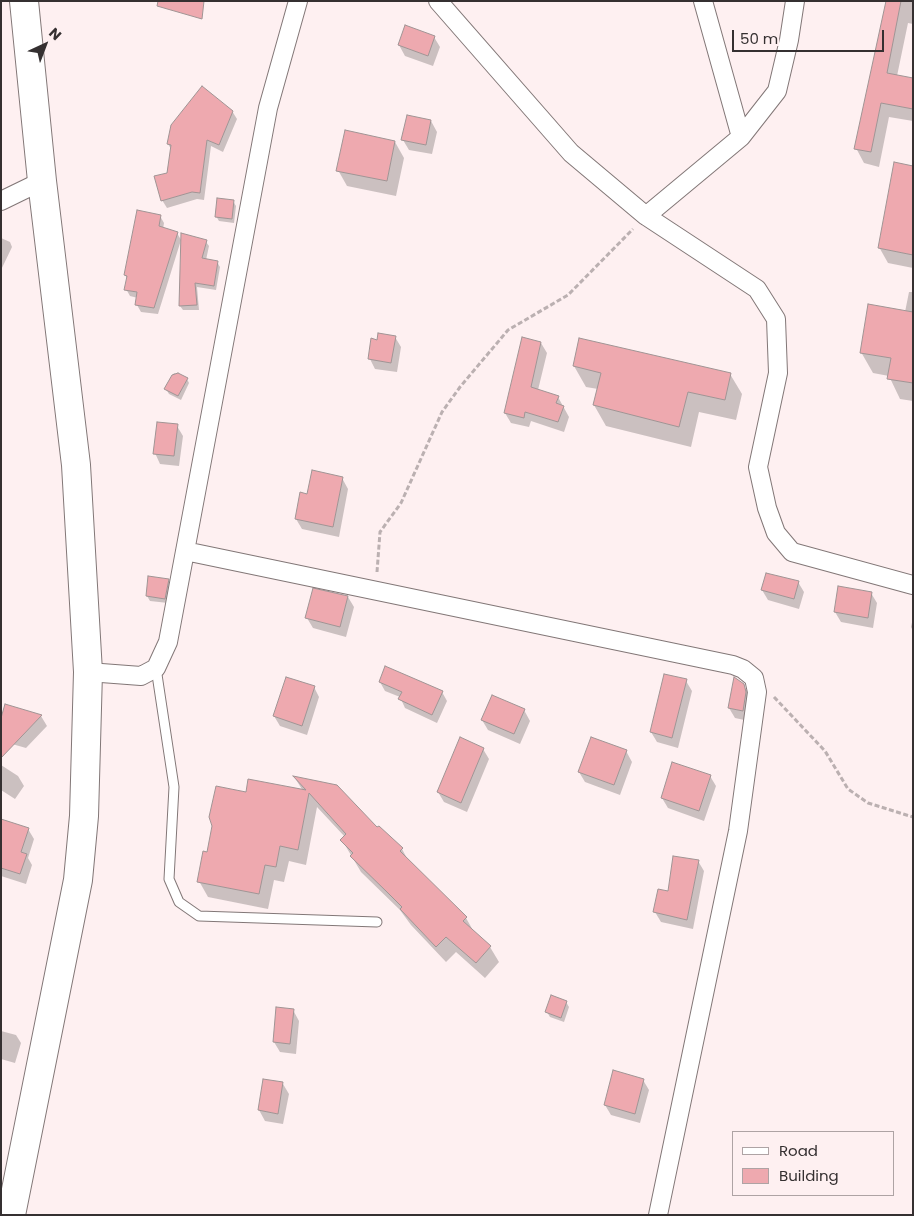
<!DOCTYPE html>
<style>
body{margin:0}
#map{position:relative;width:914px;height:1216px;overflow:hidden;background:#fef0f1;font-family:Poppins,sans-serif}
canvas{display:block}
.frame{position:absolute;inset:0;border:2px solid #353031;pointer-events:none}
.legend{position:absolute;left:732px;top:1131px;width:162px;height:65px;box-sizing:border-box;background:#fef0f1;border:1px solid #aea3a4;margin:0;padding:6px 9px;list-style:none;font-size:15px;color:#353031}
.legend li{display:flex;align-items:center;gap:10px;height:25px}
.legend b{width:25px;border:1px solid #aea3a4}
.north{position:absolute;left:20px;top:20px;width:50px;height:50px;-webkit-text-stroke:4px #fef0f1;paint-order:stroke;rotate:43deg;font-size:14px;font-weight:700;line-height:20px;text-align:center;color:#353031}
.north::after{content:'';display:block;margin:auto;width:18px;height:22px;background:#353031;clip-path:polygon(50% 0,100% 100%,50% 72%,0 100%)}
.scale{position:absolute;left:732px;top:30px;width:152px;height:22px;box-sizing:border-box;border:2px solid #353031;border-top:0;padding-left:6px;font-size:15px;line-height:18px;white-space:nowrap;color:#353031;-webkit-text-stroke:4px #fef0f1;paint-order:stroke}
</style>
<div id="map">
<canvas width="914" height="1216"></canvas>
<div class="frame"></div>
<ul class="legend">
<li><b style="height:6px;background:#fff"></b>Road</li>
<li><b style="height:14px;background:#eea9af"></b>Building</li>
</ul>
<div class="north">N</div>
<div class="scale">50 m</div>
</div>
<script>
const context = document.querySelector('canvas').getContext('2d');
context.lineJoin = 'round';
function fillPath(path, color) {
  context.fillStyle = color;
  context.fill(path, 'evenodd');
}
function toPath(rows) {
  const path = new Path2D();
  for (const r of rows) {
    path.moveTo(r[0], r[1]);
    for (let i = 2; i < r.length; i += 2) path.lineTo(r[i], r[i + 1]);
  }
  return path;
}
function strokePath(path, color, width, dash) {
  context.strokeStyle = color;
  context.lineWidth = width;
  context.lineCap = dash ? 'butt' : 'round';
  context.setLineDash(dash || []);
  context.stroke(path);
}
const shadow = toPath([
 [887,1,913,1,913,24,908,23,897,76,913,79,913,121,889,117,879,167,864,163,856,148],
 [434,37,440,47,433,66,405,56,399,45],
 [232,111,237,119,223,152,211,146,204,200,197,199,167,208,162,200,171,149,168,144],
 [431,121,437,132,432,154,409,150,403,140],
 [395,142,404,158,396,196,347,186,338,170],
 [913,168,913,268,888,263,879,247],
 [233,201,236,206,234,223,219,221,216,216],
 [160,216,164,223,163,229,177,233,181,240,158,314,141,312,137,305,138,298,130,296,126,289,128,280,125,275],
 [1,238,10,242,12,247,1,270],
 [206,242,209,246,206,260,217,262,220,267,216,290,197,287,199,310,183,310,180,306],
 [909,292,913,292,913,401,900,399,889,376,873,373,861,352,905,312],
 [395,337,401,347,397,372,375,369,370,359],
 [541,343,547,353,538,390,558,397,569,417,564,432,531,421,529,427,511,423,505,413],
 [574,366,730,374,742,394,736,420,699,412,691,447,606,426,594,405,598,389,586,387],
 [174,373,187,379,189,383,181,400,169,394,166,389],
 [177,426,183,436,179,466,160,464,155,453],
 [342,478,348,489,339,537,302,529,296,519,308,495],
 [168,580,171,585,168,603,150,601,147,596],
 [798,582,804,592,799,609,768,600,762,590],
 [871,593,877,603,873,628,841,622,835,612],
 [348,597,354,607,346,637,313,628,307,618],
 [913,618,913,631,911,627],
 [686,681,692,691,678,748,657,742,651,732],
 [380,682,442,692,447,701,437,723,405,708,400,697,385,691],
 [743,685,750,695,749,721,735,718,729,708],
 [314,687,319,697,307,735,280,726,274,716],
 [524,710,530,721,520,744,488,730,482,720],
 [41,716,47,726,26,748,5,742],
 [483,749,489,759,467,812,444,802,438,792],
 [626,751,632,762,620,795,585,782,579,772],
 [1,765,18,776,24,786,15,799,1,790],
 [710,776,716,786,704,821,668,808,662,798],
 [295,778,377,829,402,849,409,862,466,918,474,932,490,947,499,962,485,978,456,952,446,962,411,925,400,910,361,872,342,840,345,837,317,807,306,865,289,861,284,882,274,880,268,909,208,897,199,881,208,854,247,793,303,791],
 [1,821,28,829,34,839,28,858,32,865,26,884,1,876],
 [698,861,704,871,693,929,661,922,655,912],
 [566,1002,569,1007,564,1022,550,1017,547,1012],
 [293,1010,299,1021,296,1054,280,1052,274,1042],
 [1,1031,16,1035,21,1043,15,1063,1,1059],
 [264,1080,283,1084,289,1094,283,1124,265,1121,259,1110],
 [643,1080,649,1090,640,1123,611,1115,605,1105]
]);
const building = toPath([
 [158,1,204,1,202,19,157,6,158,1],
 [886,1,901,1,887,73,913,78,913,109,881,103,871,152,854,149,886,1],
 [405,25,435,36,428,56,398,45,405,25],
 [202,86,233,111,219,145,207,140,200,193,192,192,161,201,154,176,167,173,171,145,167,144,171,125,202,86],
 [407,115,431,120,426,145,401,140,407,115],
 [345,130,395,141,387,181,336,171,345,130],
 [894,162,913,166,913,255,878,248,894,162],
 [217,198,234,200,232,219,215,217,217,198],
 [137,210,161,215,159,226,178,232,154,308,135,305,137,292,124,290,127,276,124,275,137,210],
 [181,233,207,240,202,258,218,261,214,286,195,283,197,305,179,306,181,233],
 [868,304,913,312,913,383,887,379,891,358,860,353,868,304],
 [378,333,396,336,391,363,368,359,371,338,377,340,378,333],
 [522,337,541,342,531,387,559,396,556,403,564,406,558,422,525,412,524,418,504,413,522,337],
 [579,338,731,373,725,400,688,392,679,427,593,405,601,373,573,366,579,338],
 [178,373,188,378,178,396,164,389,172,375,178,373],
 [157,422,178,424,174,456,153,454,157,422],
 [312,470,343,477,333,527,295,519,300,492,307,494,312,470],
 [766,573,799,581,794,599,761,590,766,573],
 [148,576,169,579,165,599,146,596,148,576],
 [838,586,872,592,868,618,834,612,838,586],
 [313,588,348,596,340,627,305,618,313,588],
 [385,666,443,691,432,715,398,699,402,692,379,682,385,666],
 [664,674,687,679,672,738,650,732,664,674],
 [286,677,315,686,302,726,273,716,286,677],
 [734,677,744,684,746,692,743,711,728,708,734,677],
 [492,695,525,709,514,734,481,720,492,695],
 [5,704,42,715,1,758,1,718,5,704],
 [460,737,484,748,461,803,437,792,460,737],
 [591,737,627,750,614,785,578,772,591,737],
 [672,762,711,775,699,811,661,798,672,762],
 [293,776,337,785,377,827,379,826,403,848,400,851,467,917,463,921,491,946,476,963,446,937,436,947,400,909,402,907,389,894,350,856,353,853,340,840,346,834,309,793,298,850,280,846,276,867,265,865,259,894,197,882,203,851,207,852,212,826,209,817,216,786,246,792,248,779,306,790,293,776],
 [1,819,29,828,21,852,27,854,20,874,1,868,1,819],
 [673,856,699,860,687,920,653,912,658,889,668,891,673,856],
 [551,995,567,1001,561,1018,545,1012,551,995],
 [276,1007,294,1009,290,1044,273,1042,276,1007],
 [613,1070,644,1079,635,1114,604,1105,613,1070],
 [263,1079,283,1082,278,1114,258,1110,263,1079]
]);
const path = toPath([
 [377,572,380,532,401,503,442,412,460,387,508,330,568,295,633,229],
 [774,697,825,751,848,789,868,803,913,817]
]);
const service = toPath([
 [156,668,174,787,169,879,179,902,199,916,377,922]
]);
const minor = toPath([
 [438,1,571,153,646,216,757,289,776,319,778,373,758,467,767,508,776,533,792,552,913,585],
 [703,1,741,137],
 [1,201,42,181],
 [646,216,741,137,777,91,789,40,795,1],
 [185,551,733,665,743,669,754,678,757,692,738,831,658,1215],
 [88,672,141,676,156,668,168,642,268,108,298,1]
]);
const primary = toPath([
 [11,1215,78,880,84,816,88,672,76,465,42,181,24,1]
]);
fillPath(shadow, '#0003');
fillPath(building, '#eea9af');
strokePath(building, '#a09494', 1);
strokePath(service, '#827777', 11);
strokePath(minor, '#827777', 20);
strokePath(primary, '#827777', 30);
strokePath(path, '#bbb0b1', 3, [5, 2.5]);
strokePath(service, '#fff', 9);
strokePath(minor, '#fff', 18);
strokePath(primary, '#fff', 28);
</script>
